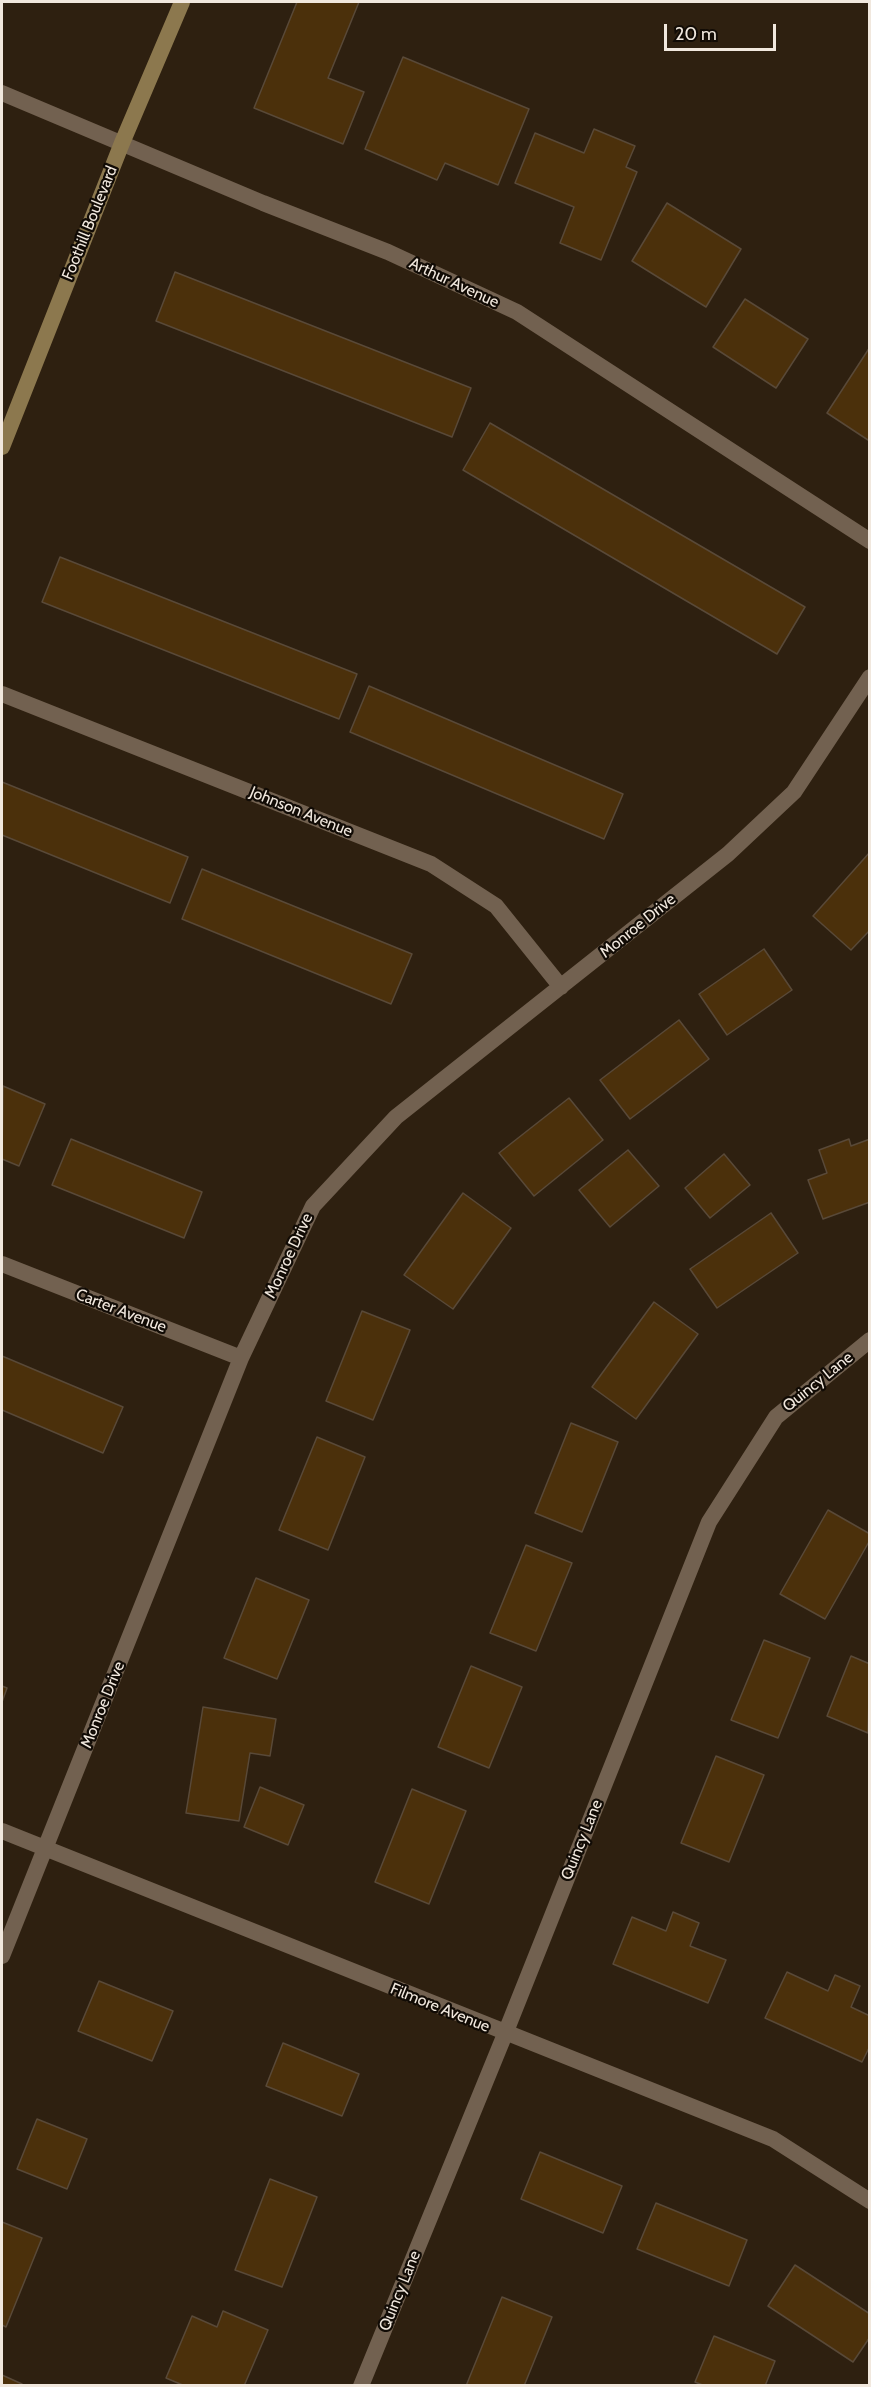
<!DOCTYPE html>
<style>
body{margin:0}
#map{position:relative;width:871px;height:2387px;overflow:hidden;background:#2e2010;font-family:Cabin,sans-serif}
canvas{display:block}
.frame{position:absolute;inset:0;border:3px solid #f1e8de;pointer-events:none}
.scale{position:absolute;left:664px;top:24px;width:112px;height:27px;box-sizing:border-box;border:3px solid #f1e8de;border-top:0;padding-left:8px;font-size:18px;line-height:21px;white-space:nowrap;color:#f1e8de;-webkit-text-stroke:4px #110b05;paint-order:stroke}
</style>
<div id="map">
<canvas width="871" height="2387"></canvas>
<div class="frame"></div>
<div class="scale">20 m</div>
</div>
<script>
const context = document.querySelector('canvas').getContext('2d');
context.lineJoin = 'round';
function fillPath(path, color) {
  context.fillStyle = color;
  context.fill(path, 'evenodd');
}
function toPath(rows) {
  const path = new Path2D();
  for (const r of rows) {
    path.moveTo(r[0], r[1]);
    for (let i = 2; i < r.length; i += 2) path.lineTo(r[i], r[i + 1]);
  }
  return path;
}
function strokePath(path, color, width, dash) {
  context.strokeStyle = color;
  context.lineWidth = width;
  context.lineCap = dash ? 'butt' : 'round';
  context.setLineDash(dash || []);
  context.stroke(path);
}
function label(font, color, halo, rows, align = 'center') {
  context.font = font + ' Cabin,sans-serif';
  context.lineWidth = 4.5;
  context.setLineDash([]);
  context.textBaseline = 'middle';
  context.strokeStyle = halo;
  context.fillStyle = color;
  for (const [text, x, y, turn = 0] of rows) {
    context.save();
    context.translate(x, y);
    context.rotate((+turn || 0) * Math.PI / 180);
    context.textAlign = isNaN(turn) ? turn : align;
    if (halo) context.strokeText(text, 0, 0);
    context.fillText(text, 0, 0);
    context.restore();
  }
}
const building = toPath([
 [297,2,359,2,328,78,364,92,343,144,254,108,297,2],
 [403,57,529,109,498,185,445,163,437,180,365,149,403,57],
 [594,129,635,146,626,167,637,172,601,260,560,243,574,207,515,183,535,133,584,153,594,129],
 [667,203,741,249,706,307,632,261,667,203],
 [175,272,471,388,452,437,156,321,175,272],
 [745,299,808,339,776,388,713,347,745,299],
 [870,347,870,438,868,440,827,413,870,347],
 [490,423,805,607,777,654,463,470,490,423],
 [60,557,357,674,339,719,42,602,60,557],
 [369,686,623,794,604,839,350,732,369,686],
 [2,782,188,857,170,903,2,835,2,782],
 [870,852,870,930,851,950,813,916,870,852],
 [202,869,412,954,391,1004,182,919,202,869],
 [764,949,792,990,727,1035,699,994,764,949],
 [679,1020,709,1059,630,1119,600,1080,679,1020],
 [3,1086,45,1104,19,1166,2,1159,3,1086],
 [569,1098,603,1140,534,1196,499,1153,569,1098],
 [71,1139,202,1192,184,1238,52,1185,71,1139],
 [849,1139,851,1146,870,1139,870,1202,823,1219,808,1180,827,1173,819,1150,849,1139],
 [628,1150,659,1186,610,1227,579,1190,628,1150],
 [724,1154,750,1185,710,1218,685,1188,724,1154],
 [463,1193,511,1228,453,1309,404,1275,463,1193],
 [771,1213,798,1253,717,1308,690,1269,771,1213],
 [654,1302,698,1334,636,1419,592,1387,654,1302],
 [362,1311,410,1330,373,1420,326,1401,362,1311],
 [2,1356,123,1407,103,1453,2,1410,2,1356],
 [571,1423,618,1442,582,1532,535,1513,571,1423],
 [317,1437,365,1457,328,1550,279,1530,317,1437],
 [828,1510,870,1534,870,1540,825,1619,780,1594,828,1510],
 [526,1545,572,1563,536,1651,490,1633,526,1545],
 [256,1578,309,1600,277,1679,224,1658,256,1578],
 [764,1640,810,1658,778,1738,731,1720,764,1640],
 [851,1656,870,1664,868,1733,827,1716,851,1656],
 [471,1666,522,1687,489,1768,438,1747,471,1666],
 [2,1686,7,1688,2,1702,2,1686],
 [203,1707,276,1719,270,1756,250,1753,239,1821,186,1813,203,1707],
 [716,1756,764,1775,729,1862,681,1843,716,1756],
 [260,1787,304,1805,288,1845,244,1827,260,1787],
 [412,1789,466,1811,429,1904,375,1882,412,1789],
 [673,1912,699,1923,690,1946,726,1960,708,2003,613,1964,632,1917,666,1931,673,1912],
 [787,1972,828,1991,835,1975,860,1986,851,2007,870,2016,870,2046,862,2062,765,2018,787,1972],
 [99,1981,173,2011,152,2061,78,2031,99,1981],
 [283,2043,359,2074,342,2116,266,2086,283,2043],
 [37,2119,87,2139,67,2189,17,2169,37,2119],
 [540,2152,622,2186,603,2233,521,2199,540,2152],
 [270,2179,317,2197,282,2287,235,2270,270,2179],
 [656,2203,747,2240,729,2286,637,2249,656,2203],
 [2,2222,42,2238,6,2327,2,2325,2,2222],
 [795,2265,870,2314,870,2337,853,2362,768,2306,795,2265],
 [502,2297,552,2317,524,2386,466,2386,502,2297],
 [223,2311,268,2330,244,2386,185,2386,166,2378,192,2316,217,2327,223,2311],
 [714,2336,775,2361,765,2386,705,2386,695,2382,714,2336],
 [2,2375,22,2384,22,2386,2,2386,2,2375]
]);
const minor = toPath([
 [2,93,263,203,388,252,517,312,870,541],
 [2,694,431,864,496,906,561,987],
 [2,1264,241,1358],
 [2,1831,773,2139,870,2201],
 [2,1956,241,1358,313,1206,396,1117,728,854,794,792,870,677],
 [361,2386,505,2034,709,1522,776,1417,870,1340]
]);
const secondary = toPath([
 [2,447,122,143,182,2]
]);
const streetNames = [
 ["Foothill Boulevard",90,223,-68],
 ["Arthur Avenue",454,283,25],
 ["Johnson Avenue",301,812,22],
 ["Monroe Drive",638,926,-39],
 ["Monroe Drive",289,1256,-65],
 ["Carter Avenue",121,1311,21],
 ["Quincy Lane",818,1382,-39],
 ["Monroe Drive",103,1705,-68],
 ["Quincy Lane",582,1840,-68],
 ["Filmore Avenue",440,2008,22],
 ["Quincy Lane",400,2291,-68]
];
fillPath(building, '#4b300b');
strokePath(building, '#594938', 1.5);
strokePath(minor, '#726150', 16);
strokePath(secondary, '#8c784e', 16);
label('16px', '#f1e8de', '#110b05', streetNames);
</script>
